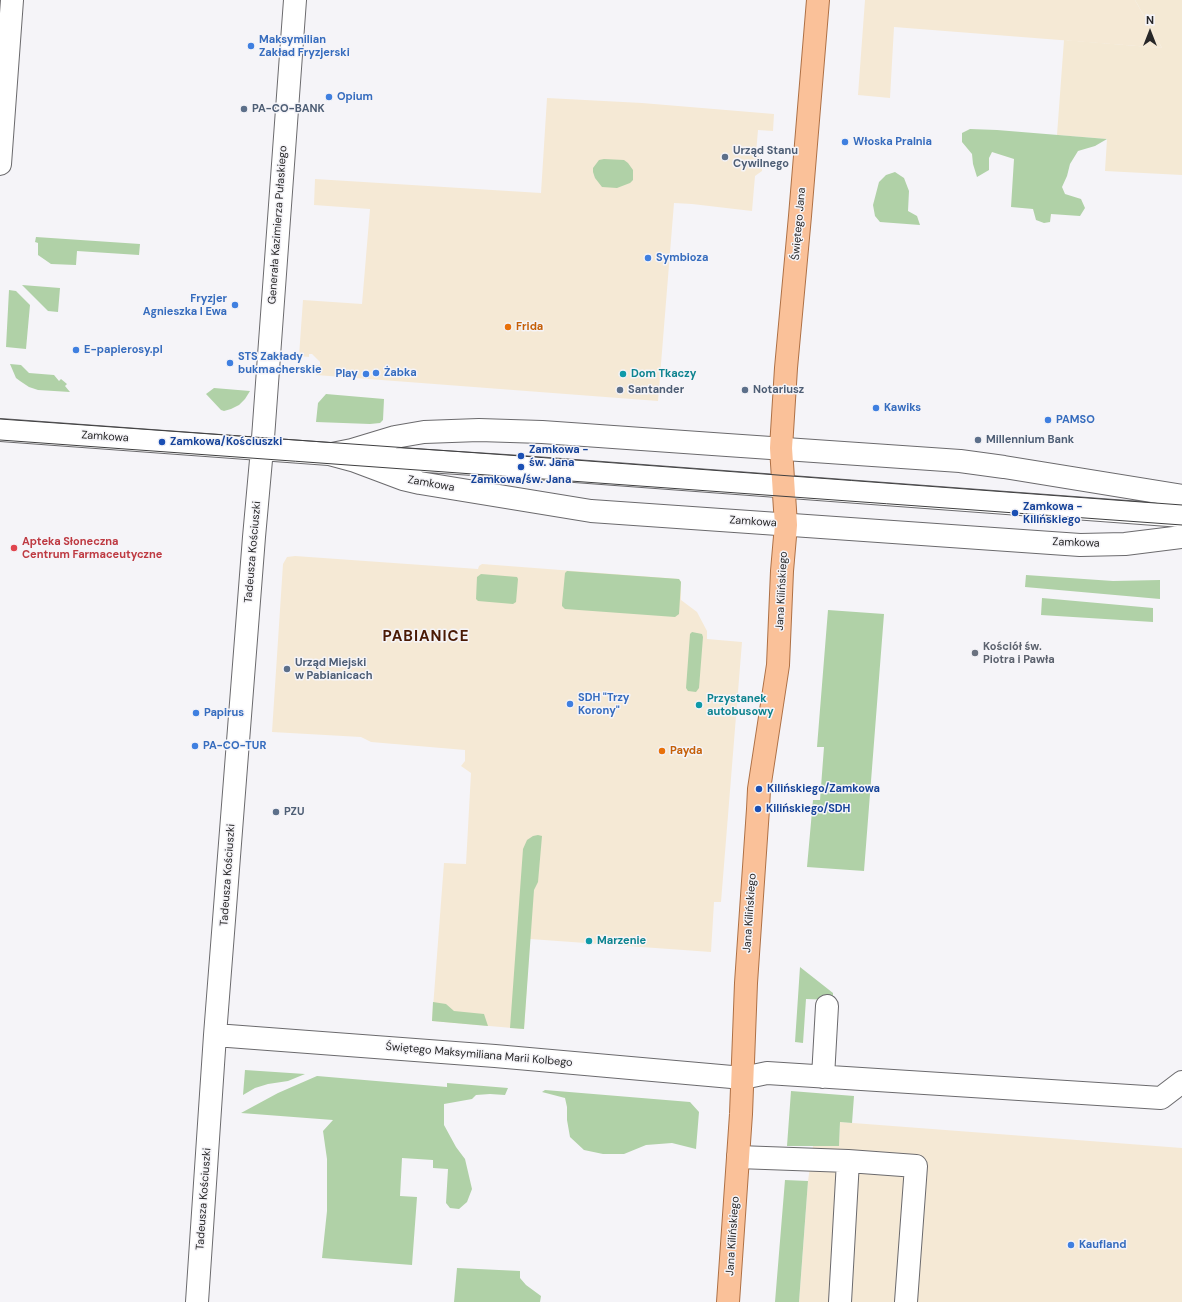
<!DOCTYPE html>
<meta charset="utf-8">
<style>
body{margin:0}
#map{position:relative;width:1182px;height:1302px;overflow:hidden;background:#f5f4f8;font-family:"DM Sans",sans-serif}
canvas{display:block}
.north{position:absolute;left:1130px;top:12px;width:40px;height:40px;-webkit-text-stroke:3px #f5f4f8;paint-order:stroke;rotate:0deg;font-size:11px;font-weight:700;line-height:16px;text-align:center;color:#272728}
.north::after{content:'';display:block;margin:auto;width:14px;height:18px;background:#272728;clip-path:polygon(50% 0,100% 100%,50% 72%,0 100%)}
</style>
<div id="map">
<canvas width="1182" height="1302"></canvas>
<div class="north">N</div>
</div>
<script>
const context = document.querySelector('canvas').getContext('2d');
context.lineJoin = 'round';
function fillPath(path, color) {
  context.fillStyle = color;
  context.fill(path, 'evenodd');
}
function toPath(rows) {
  const path = new Path2D();
  for (const r of rows) {
    path.moveTo(r[0], r[1]);
    for (let i = 2; i < r.length; i += 2) path.lineTo(r[i], r[i + 1]);
  }
  return path;
}
function strokePath(path, color, width, dash) {
  context.strokeStyle = color;
  context.lineWidth = width;
  context.lineCap = dash ? 'butt' : 'round';
  context.setLineDash(dash || []);
  context.stroke(path);
}
function label(font, color, halo, rows, align = 'center') {
  context.font = font + ' "DM Sans",sans-serif';
  context.lineWidth = 3;
  context.setLineDash([]);
  context.textBaseline = 'middle';
  context.strokeStyle = halo;
  context.fillStyle = color;
  for (const [text, x, y, turn = 0] of rows) {
    context.save();
    context.translate(x, y);
    context.rotate((+turn || 0) * Math.PI / 180);
    context.textAlign = isNaN(turn) ? turn : align;
    if (halo) context.strokeText(text, 0, 0);
    context.fillText(text, 0, 0);
    context.restore();
  }
}
const commercial = toPath([
 [865,0,1135,0,1162,48,894,27,890,98,858,95],
 [547,98,642,103,774,114,773,131,758,130,756,153,762,161,762,171,755,176,752,211,692,204,674,203,658,401,316,375,318,368,316,368,316,365,320,365,320,362,312,354,309,354,309,357,299,356,303,300,362,304,370,209,314,205,315,179,541,193],
 [295,556,478,569,479,566,482,564,679,579,681,582,681,600,697,612,707,631,707,639,742,642,721,902,714,902,711,952,530,939,524,1029,432,1021,444,863,466,864,471,773,461,766,465,761,465,750,371,742,361,737,272,732,283,564,287,557],
 [840,1122,1182,1148,1182,1302,799,1302,808,1181,813,1146,839,1146]
]);
const industrial = toPath([
 [1135,0,1182,0,1182,175,1105,171,1107,139,1057,135,1064,40,1162,48]
]);
const green = toPath([
 [970,129,997,130,1107,139,1095,146,1078,151,1070,164,1067,176,1062,187,1065,194,1081,199,1085,208,1080,216,1051,214,1050,222,1044,223,1036,220,1033,209,1011,207,1014,159,992,152,989,158,989,170,977,177,973,164,972,154,962,142,962,133],
 [604,159,624,160,628,163,633,170,633,180,630,183,617,188,602,187,595,178,593,172,593,168,599,160],
 [895,172,904,178,909,191,908,211,917,216,920,225,880,222,875,216,873,205,879,182,886,175],
 [36,237,140,244,139,255,77,251,76,265,51,264,38,255,38,243,35,242],
 [22,285,60,288,58,312,48,311],
 [9,290,16,291,30,305,26,349,6,347],
 [10,364,21,365,29,373,54,375,59,381,61,379,67,384,65,386,70,392,38,390,29,387,20,381,16,378],
 [214,388,250,391,245,399,239,405,231,409,224,411,221,410,206,394],
 [326,394,384,399,383,420,380,423,370,424,316,422,318,403],
 [567,571,679,579,681,582,679,614,675,617,565,609,562,606,562,604,565,573],
 [481,574,517,577,518,579,516,602,513,604,478,601,476,599,477,577],
 [1026,575,1113,581,1160,580,1160,599,1025,587],
 [1042,598,1153,608,1153,622,1041,615],
 [828,610,884,614,864,871,807,867,813,800,820,800,824,747,817,747],
 [692,632,702,634,703,637,699,688,696,692,688,691,686,688,690,634],
 [538,835,542,836,538,882,534,890,524,1029,510,1028,523,849,527,840,533,836],
 [800,967,833,993,833,1000,806,999,803,1043,795,1042],
 [433,1002,446,1004,454,1011,484,1014,488,1026,432,1021],
 [245,1070,305,1074,288,1081,268,1084,255,1088,243,1095],
 [317,1076,447,1087,447,1083,508,1088,505,1095,490,1094,476,1095,472,1099,444,1104,444,1125,456,1147,465,1159,472,1189,467,1202,459,1209,450,1208,446,1203,448,1169,433,1168,433,1160,402,1158,400,1196,417,1197,412,1265,322,1258,327,1211,327,1159,323,1131,333,1120,241,1113,278,1093],
 [545,1090,690,1102,699,1112,696,1149,672,1143,646,1145,624,1154,603,1154,584,1150,570,1137,567,1120,567,1107,565,1098,542,1092],
 [791,1091,854,1096,852,1123,840,1122,839,1146,787,1146],
 [785,1180,808,1181,799,1302,775,1302],
 [457,1268,520,1271,520,1278,526,1285,541,1296,540,1302,454,1302]
]);
const minor = toPath([
 [0,164,12,0],
 [0,430,329,454,355,461,403,479,420,483,591,511,1080,545,1125,544,1182,537],
 [332,454,352,450,395,437,424,432,479,430,542,432,727,445,960,461,1004,467,1182,496],
 [364,457,521,467,1182,516],
 [215,1035,495,1056,743,1078,767,1073,1161,1098,1182,1082],
 [823,1077,827,1006],
 [738,1157,848,1161,916,1166,906,1302],
 [197,1302,215,1035,254,537,263,438,295,0],
 [840,1302,848,1161]
]);
const major = toPath([
 [728,1302,741,1114,746,983,758,809,759,789,778,665,782,571,786,525,781,448,786,368,800,216,818,0]
]);
const tram = toPath([
 [0,419,521,456,1182,505],
 [0,440,1182,525]
]);
const markers = [
 [251,46,4,"#3f7fe0"],
 [329,97,4,"#3f7fe0"],
 [244,109,4,"#5c6f8a"],
 [845,142,4,"#3f7fe0"],
 [725,157,4,"#5c6f8a"],
 [648,258,4,"#3f7fe0"],
 [235,305,4,"#3f7fe0"],
 [508,327,4,"#e8710a"],
 [76,350,4,"#3f7fe0"],
 [230,363,4,"#3f7fe0"],
 [376,373,4,"#3f7fe0"],
 [366,374,4,"#3f7fe0"],
 [623,374,4,"#0f9aa8"],
 [620,390,4,"#5c6f8a"],
 [745,390,4,"#5c6f8a"],
 [876,408,4,"#3f7fe0"],
 [1048,420,4,"#3f7fe0"],
 [978,440,4,"#5c6f8a"],
 [162,442,4,"#1a4fb4"],
 [521,456,4,"#1a4fb4"],
 [521,467,4,"#1a4fb4"],
 [1015,513,4,"#1a4fb4"],
 [14,548,4,"#e0444e"],
 [975,653,4,"#6b7280"],
 [287,669,4,"#5c6f8a"],
 [570,704,4,"#3f7fe0"],
 [699,705,4,"#0f9aa8"],
 [196,713,4,"#3f7fe0"],
 [195,746,4,"#3f7fe0"],
 [662,751,4,"#e8710a"],
 [759,789,4,"#1a4fb4"],
 [758,809,4,"#1a4fb4"],
 [276,812,4,"#5c6f8a"],
 [589,941,4,"#0f9aa8"],
 [1071,1245,4,"#3f7fe0"]
];
const shopNames = [
 ["Maksymilian",259,40],
 ["Zakład Fryzjerski",259,53],
 ["Opium",337,97],
 ["Włoska Pralnia",853,142],
 ["Symbioza",656,258],
 ["Fryzjer",227,299,"right"],
 ["Agnieszka I Ewa",227,312,"right"],
 ["E-papierosy.pl",84,350],
 ["STS Zakłady",238,357],
 ["bukmacherskie",238,370],
 ["Żabka",384,373],
 ["Play",358,374,"right"],
 ["Kawiks",884,408],
 ["PAMSO",1056,420],
 ["SDH \"Trzy",578,698],
 ["Korony\"",578,711],
 ["Papirus",204,713],
 ["PA-CO-TUR",203,746],
 ["Kaufland",1079,1245]
];
const serviceNames = [
 ["PA-CO-BANK",252,109],
 ["Urząd Stanu",733,151],
 ["Cywilnego",733,164],
 ["Santander",628,390],
 ["Notariusz",753,390],
 ["Millennium Bank",986,440],
 ["Urząd Miejski",295,663],
 ["w Pabianicach",295,676],
 ["PZU",284,812]
];
const streetNames = [
 ["Świętego Jana",799,224,-85],
 ["Generała Kazimierza Pułaskiego",278,225,-86],
 ["Zamkowa",105,437,4],
 ["Zamkowa",431,484,10],
 ["Zamkowa",753,522,4],
 ["Zamkowa",1076,543,2],
 ["Tadeusza Kościuszki",253,552,-85],
 ["Jana Kilińskiego",782,591,-87],
 ["Tadeusza Kościuszki",228,875,-86],
 ["Jana Kilińskiego",750,913,-86],
 ["Świętego Maksymiliana Marii Kolbego",479,1055,5],
 ["Tadeusza Kościuszki",204,1199,-86],
 ["Jana Kilińskiego",733,1236,-86]
];
const foodNames = [
 ["Frida",516,327],
 ["Payda",670,751]
];
const cultureNames = [
 ["Dom Tkaczy",631,374],
 ["Przystanek",707,699],
 ["autobusowy",707,712],
 ["Marzenie",597,941]
];
const transitNames = [
 ["Zamkowa/Kościuszki",170,442],
 ["Zamkowa -",529,450],
 ["św. Jana",529,463],
 ["Zamkowa/św. Jana",521,480,"center"],
 ["Zamkowa -",1023,507],
 ["Kilińskiego",1023,520],
 ["Kilińskiego/Zamkowa",767,789],
 ["Kilińskiego/SDH",766,809]
];
const healthNames = [
 ["Apteka Słoneczna",22,542],
 ["Centrum Farmaceutyczne",22,555]
];
const worshipNames = [
 ["Kościół św.",983,647],
 ["Piotra i Pawła",983,660]
];
const districtNames = [
 ["PABIANICE",426,637]
];
fillPath(commercial, '#f5e9d5');
fillPath(industrial, '#f4e9d4');
fillPath(green, '#b0d1a7');
strokePath(minor, '#6b6a6d', 24);
strokePath(major, '#ae7045', 24);
strokePath(minor, '#fff', 22);
strokePath(major, '#fac199', 22);
strokePath(tram, '#3f3f40', 1);
for (const [x, y, r, color] of markers) {
  const dot = new Path2D();
  dot.arc(x, y, r, 0, 2 * Math.PI);
  context.fillStyle = color;
  context.fill(dot);
  strokePath(dot, '#f5f4f8', 1.5);
}
label('bold 11px', '#366cbe', '#f5f4f8', shopNames, 'left');
label('bold 11px', '#4e5e75', '#f5f4f8', serviceNames, 'left');
label('11px', '#272728', '#f5f4f8', streetNames);
label('bold 11px', '#c56008', '#f5f4f8', foodNames, 'left');
label('bold 11px', '#0d838f', '#f5f4f8', cultureNames, 'left');
label('bold 11px', '#164399', '#f5f4f8', transitNames, 'left');
label('bold 11px', '#be3a42', '#f5f4f8', healthNames, 'left');
label('bold 11px', '#5b616d', '#f5f4f8', worshipNames, 'left');
context.letterSpacing = '1px';
label('bold 15px', '#4a1a05', '#f5f4f8', districtNames);
context.letterSpacing = '0px';
</script>
